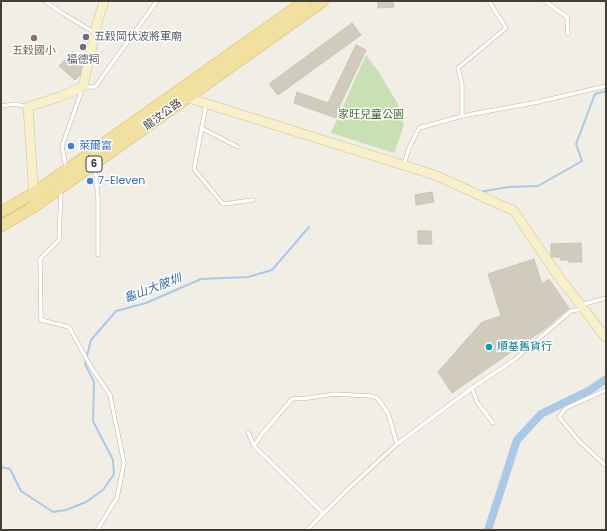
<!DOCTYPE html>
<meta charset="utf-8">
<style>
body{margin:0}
#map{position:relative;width:607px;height:531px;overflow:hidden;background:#f1eee6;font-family:Poppins,sans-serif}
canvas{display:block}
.frame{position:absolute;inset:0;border:2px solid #433f36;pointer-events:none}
</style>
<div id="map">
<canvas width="607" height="531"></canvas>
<div class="frame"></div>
</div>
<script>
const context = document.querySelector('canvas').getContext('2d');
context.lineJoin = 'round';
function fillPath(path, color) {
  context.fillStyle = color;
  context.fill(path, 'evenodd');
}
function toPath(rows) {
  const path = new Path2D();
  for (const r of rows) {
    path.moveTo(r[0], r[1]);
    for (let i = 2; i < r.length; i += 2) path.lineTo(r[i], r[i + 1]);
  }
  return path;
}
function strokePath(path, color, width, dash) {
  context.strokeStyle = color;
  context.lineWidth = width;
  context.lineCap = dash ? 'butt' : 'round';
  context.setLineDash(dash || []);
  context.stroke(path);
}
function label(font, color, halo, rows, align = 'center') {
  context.font = font + ' Poppins,"Noto Sans TC",sans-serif';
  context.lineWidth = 3;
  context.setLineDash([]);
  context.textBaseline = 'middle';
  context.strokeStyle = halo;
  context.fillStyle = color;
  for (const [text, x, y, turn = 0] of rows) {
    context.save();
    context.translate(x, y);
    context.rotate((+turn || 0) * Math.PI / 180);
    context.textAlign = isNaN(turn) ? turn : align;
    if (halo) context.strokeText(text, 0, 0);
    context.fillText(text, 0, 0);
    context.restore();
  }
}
const green = toPath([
 [366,55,378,71,398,104,404,125,394,153,331,133]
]);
const stream = toPath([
 [480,192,508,187,538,186,582,161,576,144,595,94,606,91],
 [1,467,10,469,21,491,53,512,66,510,86,502,103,490,114,474,113,460,93,421,94,382,85,364,91,340,116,311,146,303,201,279,248,277,272,270,309,227]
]);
const canal = toPath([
 [488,530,517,440,541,414,590,390,606,379]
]);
const building = toPath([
 [378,1,393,1,394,7,378,8,378,1],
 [352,23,361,35,278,95,269,84,352,23],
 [356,45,366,50,340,105,336,118,294,103,297,92,328,103,356,45],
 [73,52,83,61,80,75,75,80,59,66,73,52],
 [432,192,434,202,416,205,415,195,432,192],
 [418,231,431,231,432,244,418,244,418,231],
 [581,243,582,262,569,262,569,260,561,260,560,257,552,257,551,256,551,244,581,243],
 [534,259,542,284,549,279,569,308,546,328,452,393,438,372,482,322,501,316,488,274,534,259]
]);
const lane = toPath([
 [45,1,62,13,95,33],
 [545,1,567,17,568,34],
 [206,105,194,169,223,204,253,200],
 [1,106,16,104,27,107],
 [462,116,462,85,458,68,506,28,490,3],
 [201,128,238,147],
 [404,164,409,148,419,128,462,116,538,102,606,86],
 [95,166,98,199,98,255],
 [66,168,62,146,83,87,95,87,157,1],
 [61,191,59,240,40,259,41,320,69,327,91,367,110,395,124,463,117,498,97,530],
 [581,305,606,298],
 [472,388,477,402,493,423],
 [606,390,566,408,559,417,579,441,606,466],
 [248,432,254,446],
 [323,513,254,446,262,434,292,399,308,398,335,394,371,396,377,398,388,413,397,444],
 [307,530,347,490,397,444,472,388,514,360,571,311,582,309]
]);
const secondary = toPath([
 [182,96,435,175,514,211,556,273,606,338],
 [34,198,28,107,59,97,83,87,97,24,104,1]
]);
const primary = toPath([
 [1,212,34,193,305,1],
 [1,226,35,206,323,1]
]);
const markers = [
 [86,37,4,"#6b7280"],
 [34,38,4,"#8d6e63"],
 [83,47,4,"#6b7280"],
 [71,146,4,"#3f7fe0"],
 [90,181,4,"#3f7fe0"],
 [489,347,4,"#0f9aa8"]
];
const shields = [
 [94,164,16]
];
const shieldNames = [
 ["6",94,164]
];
const worshipNames = [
 ["五穀岡伏波將軍廟",94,37],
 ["福德祠",83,60,"center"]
];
const educationNames = [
 ["五穀國小",34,51]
];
const streetNames = [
 ["龍汶公路",163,115,-36]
];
const parkNames = [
 ["家旺兒童公園",371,115]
];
const shopNames = [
 ["萊爾富",79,146],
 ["7-Eleven",98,181]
];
const cultureNames = [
 ["順基舊貨行",497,347]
];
const waterNames = [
 ["龜山大陂圳",153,289,-21]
];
fillPath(green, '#c9e0b4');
strokePath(stream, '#aac9e7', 2);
strokePath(canal, '#aac9e7', 8);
fillPath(building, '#d1cbbd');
strokePath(building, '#cbc3b1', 1);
strokePath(lane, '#bbb6aa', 4.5);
strokePath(secondary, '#cbc29b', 10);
strokePath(primary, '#d4bd71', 12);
strokePath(lane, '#fff', 3.5);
strokePath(secondary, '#f8f0ca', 9);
strokePath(primary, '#f1e09f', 11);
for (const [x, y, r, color] of markers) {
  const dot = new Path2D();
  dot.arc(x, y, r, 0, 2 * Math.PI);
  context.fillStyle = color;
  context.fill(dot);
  strokePath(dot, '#fff', 1.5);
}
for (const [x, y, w] of shields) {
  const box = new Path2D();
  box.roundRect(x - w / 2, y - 8, w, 16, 3);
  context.fillStyle = '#fff';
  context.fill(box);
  strokePath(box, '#433f36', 1);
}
label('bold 10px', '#433f36', null, shieldNames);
label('11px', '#5b616d', '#fff', worshipNames, 'left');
label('11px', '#785e54', '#fff', educationNames);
label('11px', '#433f36', '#fff', streetNames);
label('11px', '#446d31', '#fff', parkNames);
label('11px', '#366cbe', '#fff', shopNames, 'left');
label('11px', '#0d838f', '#fff', cultureNames, 'left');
label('italic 12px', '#3d70a1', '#fff', waterNames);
</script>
